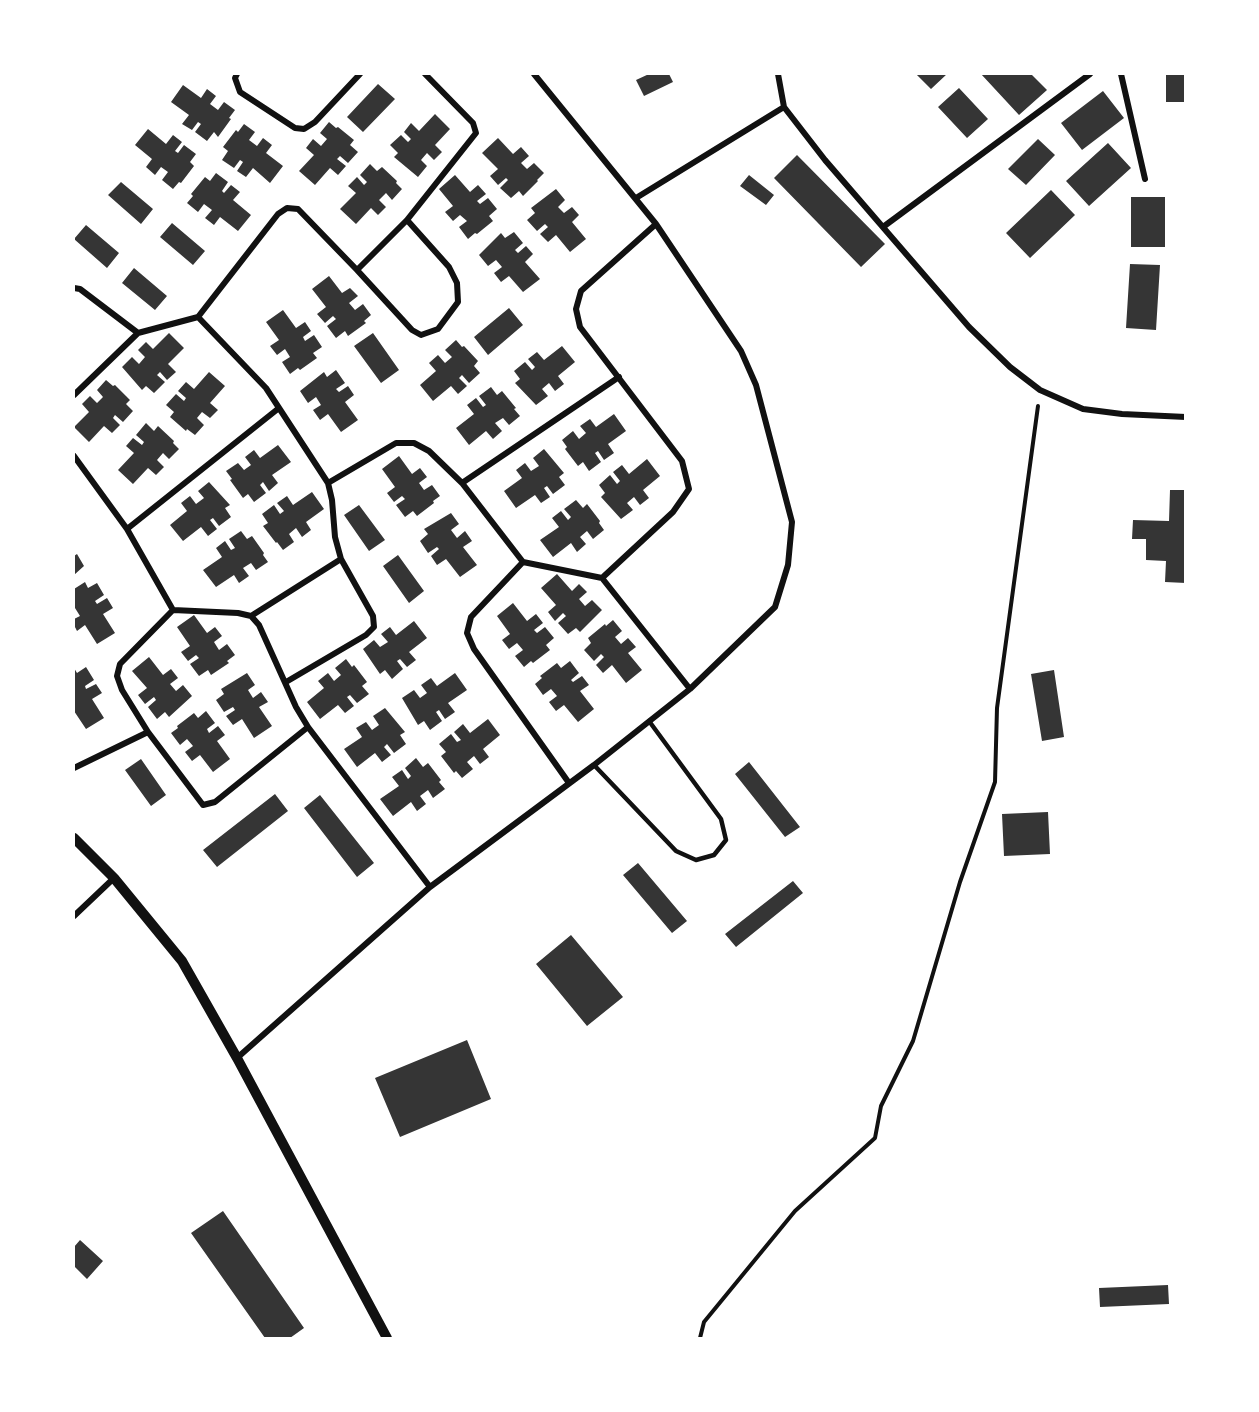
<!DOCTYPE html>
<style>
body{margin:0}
#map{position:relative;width:1259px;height:1412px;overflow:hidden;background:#fff;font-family:"Sofia Sans Condensed",sans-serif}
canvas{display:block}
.frame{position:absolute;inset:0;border:75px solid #fff;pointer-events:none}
</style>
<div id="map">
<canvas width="1259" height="1412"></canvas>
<div class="frame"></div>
</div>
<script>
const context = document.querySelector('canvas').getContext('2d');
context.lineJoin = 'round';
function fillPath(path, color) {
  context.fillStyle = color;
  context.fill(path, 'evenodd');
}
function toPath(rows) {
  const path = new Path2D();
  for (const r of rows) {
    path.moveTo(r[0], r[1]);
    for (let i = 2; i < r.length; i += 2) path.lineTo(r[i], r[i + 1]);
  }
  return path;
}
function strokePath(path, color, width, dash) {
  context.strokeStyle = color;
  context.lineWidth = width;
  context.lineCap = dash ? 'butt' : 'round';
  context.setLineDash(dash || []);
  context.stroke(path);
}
const building = toPath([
 [649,74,669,74,673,82,644,96,636,80],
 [916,74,947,74,931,89],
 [981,74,1031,74,1047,90,1019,115],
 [1166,74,1186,74,1186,102,1166,102],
 [378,84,395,99,363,132,347,117],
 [183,85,201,98,207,89,216,96,210,104,218,110,224,102,235,110,229,118,231,119,218,137,214,132,207,141,195,132,201,124,198,122,192,130,182,124,189,115,171,102],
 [959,88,988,119,967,138,938,107],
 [1103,91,1124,118,1082,150,1061,123],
 [435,114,450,129,435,145,442,152,434,160,427,153,421,160,427,166,418,177,394,157,398,153,390,145,401,135,408,142,411,139,404,132,411,123,419,131],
 [329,122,336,128,338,127,354,140,350,145,358,152,348,163,340,156,337,159,346,166,338,175,330,168,315,185,299,171,314,155,306,148,313,139,321,146,327,139,320,133],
 [244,124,255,132,249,140,257,146,263,138,272,145,266,153,283,166,270,183,253,168,246,177,237,171,243,162,240,160,234,168,222,160,228,151,223,147,236,130,238,132],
 [148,129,166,144,173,135,182,142,175,151,178,153,184,145,196,154,190,162,194,166,181,183,179,182,173,189,162,180,168,172,161,167,155,175,146,167,152,159,135,145],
 [498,138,513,154,521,147,529,156,521,163,527,169,534,163,544,173,537,180,538,181,523,196,519,191,511,198,500,188,508,180,506,178,498,185,490,176,498,169,482,153],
 [1038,139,1055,155,1026,185,1008,169],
 [1108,143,1131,168,1089,206,1066,181],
 [797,155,885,244,861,267,774,178],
 [370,164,377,171,382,167,397,181,396,183,402,189,392,200,386,193,379,200,386,207,378,215,371,208,356,224,340,209,356,193,348,186,357,177,364,185,367,182,360,175],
 [216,173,228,182,222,191,224,193,231,185,240,192,233,200,251,215,238,231,220,217,214,225,205,218,212,210,204,204,198,212,187,203,193,196,191,194,205,177,210,181],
 [455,175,470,192,478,185,486,194,477,201,480,204,488,198,497,209,489,216,493,221,477,234,475,233,468,239,459,227,467,221,460,215,453,221,445,212,453,206,439,189],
 [749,175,774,195,766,205,740,186],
 [121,182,153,209,141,224,108,195],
 [556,189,565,200,558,207,564,213,572,207,579,215,572,222,586,239,570,252,556,235,548,242,540,234,548,227,545,224,537,231,527,220,535,213,531,208],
 [1051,190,1075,215,1030,258,1006,233],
 [1131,197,1165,197,1165,247,1131,247],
 [172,223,205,251,193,265,160,237],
 [86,225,119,253,107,268,74,239],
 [514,232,523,243,515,250,518,253,526,246,533,254,525,262,540,279,523,292,509,276,501,282,494,273,502,267,496,260,488,266,479,255,501,233,505,238],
 [1130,264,1160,265,1156,330,1126,328],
 [134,268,167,296,155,310,122,283],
 [329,276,342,293,350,288,358,296,349,303,355,310,363,304,371,315,364,321,366,323,348,336,345,331,336,338,327,326,336,319,333,316,325,323,317,314,326,307,312,289],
 [509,308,523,325,488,355,474,337],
 [283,310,296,328,305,322,311,331,303,337,305,341,314,335,322,347,313,353,317,358,300,370,298,368,290,374,282,362,290,357,285,349,277,355,270,346,279,340,266,322],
 [169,333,184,348,168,364,176,372,167,380,160,372,157,375,165,382,154,393,146,386,142,390,122,367,132,357,139,364,145,357,138,350,146,342,153,349],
 [373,333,399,370,381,383,354,346],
 [456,340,462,347,464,346,478,361,474,366,480,373,469,383,462,375,459,378,467,386,458,394,451,386,433,401,420,385,436,371,429,363,438,355,445,363,452,357,445,350],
 [562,346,575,362,558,376,564,384,555,391,549,383,542,389,548,396,536,405,515,383,520,379,514,371,525,362,532,370,535,367,528,359,537,352,544,360],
 [336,370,345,383,336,389,339,392,348,386,354,395,345,402,358,420,341,432,328,414,320,420,313,410,321,405,316,397,308,403,300,391,324,372,327,377],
 [209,372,225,386,210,403,218,410,210,418,202,412,197,418,204,425,195,435,187,429,186,431,170,417,174,412,166,405,176,394,184,401,186,398,178,391,186,382,194,389],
 [106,380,113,386,115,385,130,400,126,404,133,411,123,422,115,415,113,418,120,425,112,433,104,426,89,442,74,427,89,412,82,404,90,396,97,403,103,397,97,390],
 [491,387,497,395,502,391,516,408,514,409,520,416,509,425,503,418,495,423,502,431,493,439,486,431,469,445,456,428,474,414,467,405,476,398,483,407,486,405,479,396],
 [614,414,626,431,608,444,614,453,604,460,598,451,595,453,601,462,589,471,583,462,578,466,565,449,567,447,562,440,573,431,579,439,586,433,580,426,590,419,596,427],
 [146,423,154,431,158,426,174,441,173,443,179,449,169,459,163,453,157,460,164,467,156,475,148,468,133,484,118,470,134,453,126,446,133,438,142,445,144,442,136,435],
 [278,445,291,462,272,475,278,483,269,491,263,482,260,485,266,493,254,502,248,494,243,498,230,480,232,479,226,471,238,463,244,470,251,465,245,457,254,450,260,458],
 [544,449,564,473,559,477,565,485,553,494,547,486,544,488,550,497,541,503,535,495,516,508,504,491,522,478,516,470,525,463,531,471,539,466,533,458],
 [399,456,412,474,420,468,427,477,419,483,424,490,432,485,440,496,433,501,434,503,417,516,413,511,405,517,396,505,405,499,402,496,394,502,387,493,395,487,382,469],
 [647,459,660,476,643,490,649,498,640,505,634,497,627,503,633,510,621,519,601,497,605,493,599,485,610,475,617,484,620,481,613,472,622,465,629,474],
 [209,482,230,505,225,508,231,517,219,526,213,518,210,520,217,529,208,536,201,527,183,541,170,525,187,511,181,503,190,496,196,504,204,498,198,491],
 [1170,490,1186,490,1186,583,1165,582,1166,561,1146,560,1146,539,1132,539,1133,520,1169,521],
 [312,492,324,509,306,522,311,530,302,537,296,528,289,534,294,542,283,550,277,542,276,543,263,526,268,523,262,514,274,505,280,514,284,511,277,503,287,496,293,505],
 [576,500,583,508,587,504,600,521,599,523,604,530,593,539,587,531,580,537,586,544,577,552,571,543,553,557,540,540,559,527,552,518,561,511,568,520,571,517,564,509],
 [359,505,385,540,369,551,344,515],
 [451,513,459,524,451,530,457,538,465,531,472,541,463,547,477,565,460,577,446,559,437,565,431,556,439,549,437,547,428,553,420,541,428,534,424,529],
 [241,531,247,539,252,536,264,553,263,555,268,562,256,570,251,563,243,568,249,576,239,583,234,575,216,587,203,570,222,557,216,548,225,541,231,550,235,548,229,539],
 [77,554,84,566,74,575,74,556],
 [398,555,424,591,409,603,383,566],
 [557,574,572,591,579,584,587,592,579,599,585,606,592,600,602,610,580,632,576,628,568,634,558,623,566,616,563,613,555,621,548,612,556,605,541,588],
 [85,582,88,588,97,583,104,595,95,601,97,604,107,598,113,608,103,614,115,633,97,644,85,625,77,631,74,625,74,619,80,616,75,608,74,608,74,589],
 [513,603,527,621,536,614,543,623,534,630,537,633,545,627,554,638,546,645,550,650,533,663,531,661,524,667,515,656,523,650,517,643,509,649,502,640,510,634,497,616],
 [194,615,207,633,215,627,222,636,214,642,219,650,227,644,235,655,227,661,229,663,211,675,208,670,199,676,190,664,199,658,196,655,188,661,181,652,190,646,177,627],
 [613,620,622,631,615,637,621,644,628,638,636,647,628,653,642,670,626,683,612,665,603,673,596,665,604,657,601,654,594,661,584,650,591,643,588,638,605,624,606,626],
 [414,621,427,638,409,652,416,660,407,667,400,659,397,661,403,669,392,679,385,670,380,674,363,649,374,640,380,647,388,642,381,634,390,627,396,635],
 [149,657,163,675,171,669,178,678,170,684,176,691,183,685,192,696,169,717,165,712,157,719,148,707,156,700,154,697,145,704,138,695,147,688,132,671],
 [346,659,352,667,354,665,367,682,362,686,369,694,357,703,350,695,347,697,354,706,345,713,338,705,320,719,307,702,324,688,318,681,328,673,334,681,341,675,335,668],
 [570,661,579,673,571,680,573,682,582,676,589,685,580,691,594,709,578,722,564,705,556,711,549,702,557,696,551,689,543,695,535,684,542,678,540,676,557,663,561,668],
 [86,667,94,680,85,686,86,689,96,684,102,693,92,699,104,718,86,729,74,711,74,668,77,673],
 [1054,670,1064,737,1042,741,1031,674],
 [247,673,255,685,248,690,253,698,261,692,268,702,259,707,272,726,254,738,242,719,233,725,226,716,235,710,233,707,224,712,216,700,224,694,221,689],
 [455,673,467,690,448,703,455,712,445,719,439,710,436,712,442,721,430,730,424,721,418,725,402,698,414,690,420,698,427,693,421,685,431,678,437,686],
 [385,708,405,732,400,735,406,744,394,753,387,744,384,747,391,755,382,762,375,753,357,767,344,749,362,737,356,728,366,722,372,730,379,725,373,716],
 [206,711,215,723,207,729,209,733,218,726,225,735,217,741,230,759,213,772,200,755,192,761,185,752,193,746,187,739,180,745,171,733,178,728,177,726,194,713,198,718],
 [488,719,500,735,483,749,489,757,480,764,474,756,467,762,473,769,462,778,456,771,454,773,441,756,446,752,439,744,451,734,457,742,461,740,454,732,463,724,470,733],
 [416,758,423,767,428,763,441,780,439,782,445,789,433,798,428,790,420,796,426,804,417,811,411,802,393,816,380,799,399,786,392,777,402,770,408,779,411,776,405,768],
 [141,759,166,795,151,806,125,770],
 [749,762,800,827,785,837,735,774],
 [275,794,288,811,217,867,203,850],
 [320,795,374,863,357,877,304,808],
 [1048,812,1050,854,1004,856,1002,814],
 [638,863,687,921,672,933,623,875],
 [793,881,803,893,736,947,725,934],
 [571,935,623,997,587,1026,536,964],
 [467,1040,491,1099,400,1137,375,1078],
 [223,1211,304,1328,290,1338,265,1338,191,1233],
 [80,1240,103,1261,87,1279,74,1266,74,1247],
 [1168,1285,1169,1304,1100,1307,1099,1288]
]);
const path = toPath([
 [700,1338,704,1322,795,1211,875,1138,881,1106,913,1041,960,882,995,782,997,708,1038,406]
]);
const service = toPath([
 [594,765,676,851,696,860,714,855,726,840,721,819,649,721]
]);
const minor = toPath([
 [237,74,235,78,240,92,295,128,304,129,315,122,360,74],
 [778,74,784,107],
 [1121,74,1145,179],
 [636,198,784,107,825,160,969,327,1010,367,1040,390,1083,409,1122,414,1186,417],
 [656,224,581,291,576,309,580,327,682,461,689,489,673,512,602,578,690,689],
 [883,227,1090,74],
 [357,270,412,330,421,335,438,329,458,302,457,283,449,267,407,220],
 [74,288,80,289,138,333],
 [198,317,266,388,328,483,332,500,335,537,341,559,251,616],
 [74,395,138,333,198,317,278,214,287,208,298,209,357,270,407,220,476,133,473,123,425,74],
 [74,456,127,529,173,610,238,613,251,616,259,625,296,707,308,727,430,887],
 [328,483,396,443,414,443,429,451,462,483],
 [127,529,279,408],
 [523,562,602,578],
 [173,610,120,664,117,676,122,690,148,732,203,805,215,802,308,727],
 [286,682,366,635,374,627,373,616,341,559],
 [74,768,148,732],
 [569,783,474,649,467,633,471,617,523,562,462,483,619,377],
 [74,916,114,878],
 [237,1058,430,887,594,765,690,689,775,607,788,565,792,522,756,385,741,351,656,224,534,74]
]);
const tertiary = toPath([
 [74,838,114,878,182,961,237,1058,387,1338]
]);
fillPath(building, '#353535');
strokePath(path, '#111', 4);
strokePath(service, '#111', 4.5);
strokePath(minor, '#111', 6);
strokePath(tertiary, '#111', 10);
</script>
